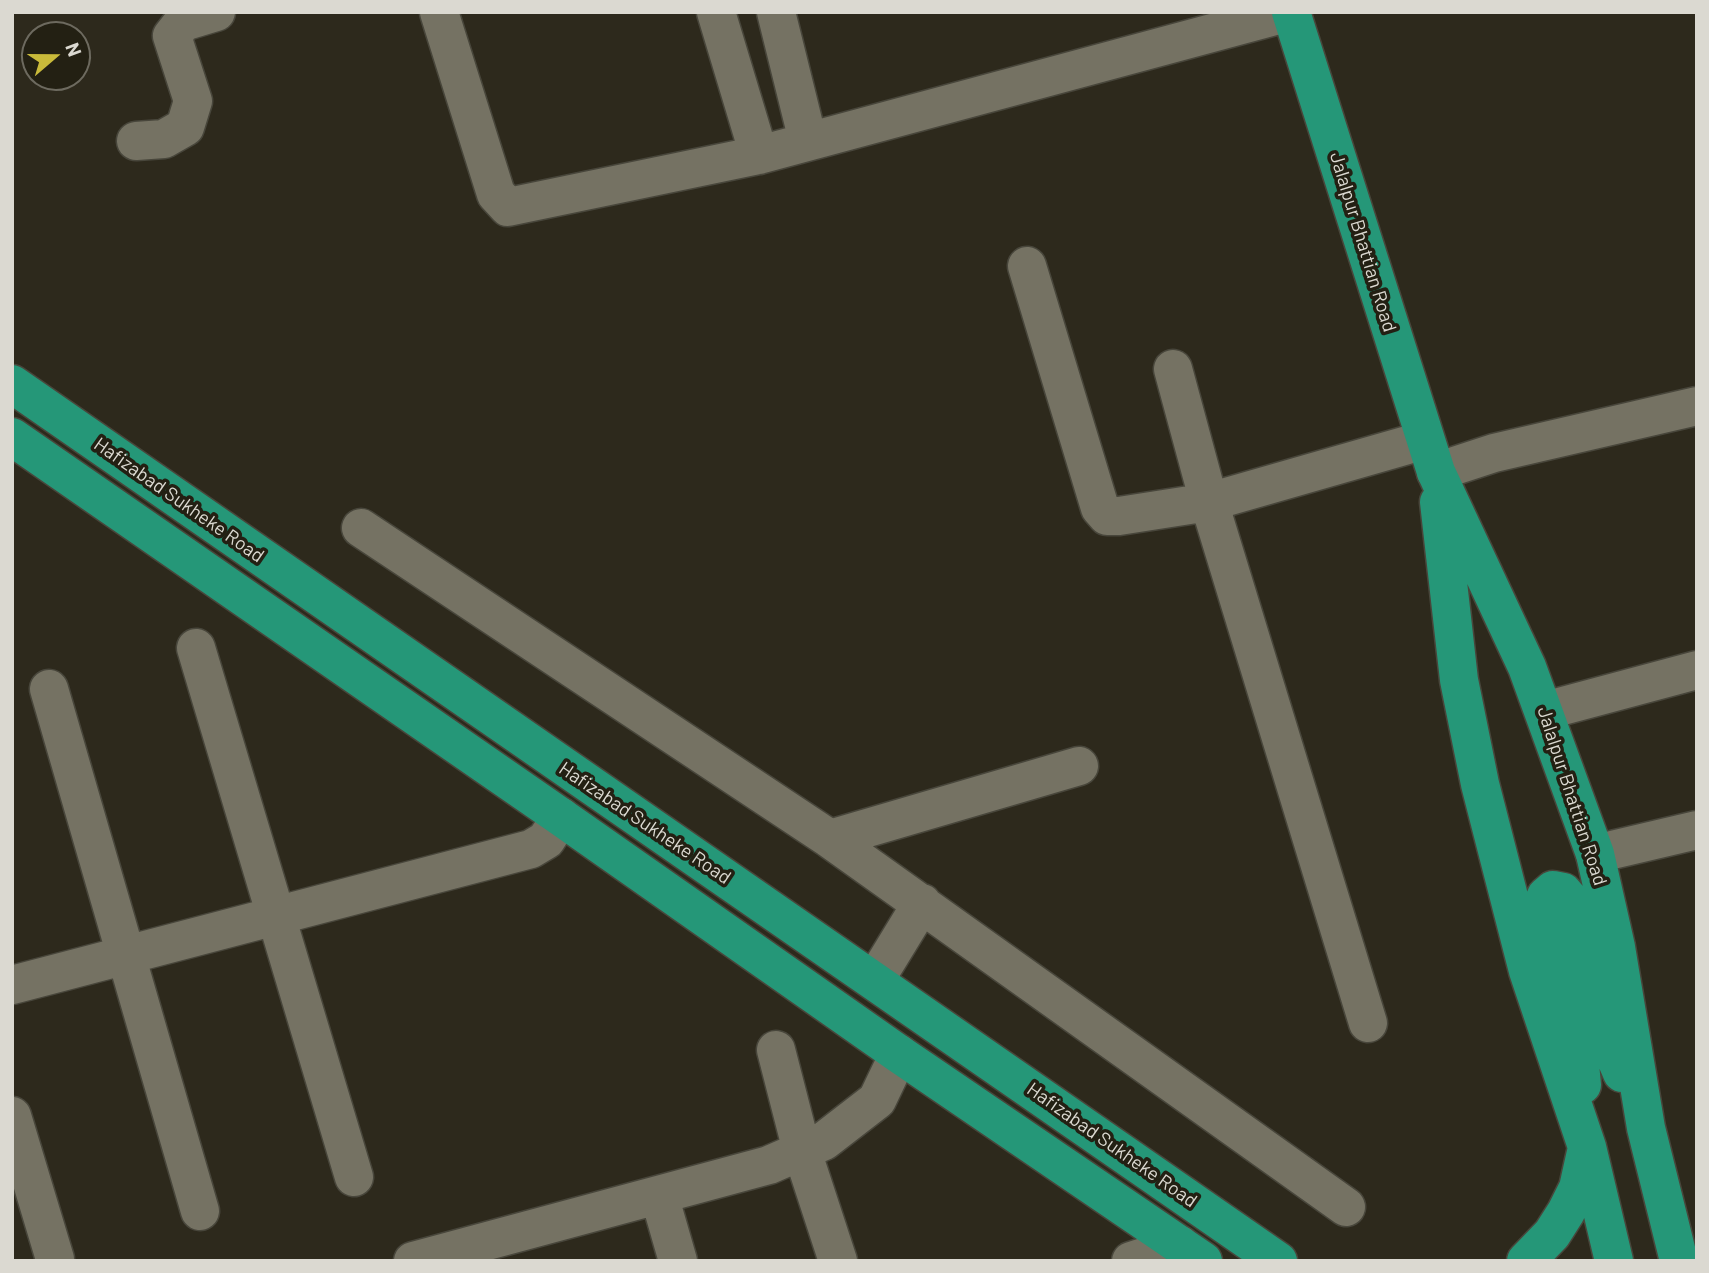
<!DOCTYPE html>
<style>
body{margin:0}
#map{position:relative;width:1709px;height:1273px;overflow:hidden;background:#2d291c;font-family:Barlow,sans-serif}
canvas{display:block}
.frame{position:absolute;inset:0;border:14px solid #dbd9d1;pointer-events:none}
.north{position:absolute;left:21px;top:21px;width:70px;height:70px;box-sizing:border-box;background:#232013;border:2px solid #6d6a5f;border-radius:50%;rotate:70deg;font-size:19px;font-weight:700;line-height:28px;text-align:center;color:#dbd9d1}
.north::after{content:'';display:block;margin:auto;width:24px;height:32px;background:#c9ba3a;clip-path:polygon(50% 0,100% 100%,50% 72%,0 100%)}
</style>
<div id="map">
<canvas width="1709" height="1273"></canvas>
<div class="frame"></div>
<div class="north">N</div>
</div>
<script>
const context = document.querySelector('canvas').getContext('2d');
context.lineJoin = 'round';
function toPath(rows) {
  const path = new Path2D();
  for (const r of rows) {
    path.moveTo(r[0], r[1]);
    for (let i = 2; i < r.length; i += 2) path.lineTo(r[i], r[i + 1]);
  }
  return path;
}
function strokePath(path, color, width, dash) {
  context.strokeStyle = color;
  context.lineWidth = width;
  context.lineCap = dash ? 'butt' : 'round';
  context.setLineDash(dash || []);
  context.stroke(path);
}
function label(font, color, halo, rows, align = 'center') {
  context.font = font + ' Barlow,sans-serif';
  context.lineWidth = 7;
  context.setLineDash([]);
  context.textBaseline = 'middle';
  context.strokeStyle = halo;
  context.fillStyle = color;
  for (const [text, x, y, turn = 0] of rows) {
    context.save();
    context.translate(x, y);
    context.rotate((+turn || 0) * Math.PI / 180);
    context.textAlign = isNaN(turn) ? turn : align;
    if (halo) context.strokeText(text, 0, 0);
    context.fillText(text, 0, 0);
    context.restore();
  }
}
const minor = toPath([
 [439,12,496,194,508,207,759,155,1290,12],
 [716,12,759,155],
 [776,12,808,141],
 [136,141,164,139,185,127,193,101,172,36,183,22,216,12],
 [1027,266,1100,508,1107,516,1119,516,1209,502,1425,440],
 [1173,369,1209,502,1368,1023],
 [1436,472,1494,453,1697,406],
 [361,528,830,839,1346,1207],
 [196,648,354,1177],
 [49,689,200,1211],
 [1544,711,1697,670],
 [830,839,1079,766],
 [1595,854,1697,830],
 [875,980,922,903],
 [12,985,531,849,546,840,561,817],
 [776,1050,802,1151,838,1261],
 [12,1116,55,1259],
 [659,1195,678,1261],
 [413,1261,769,1165,824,1141,877,1100,899,1054],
 [1131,1261,1180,1245]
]);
const highway = toPath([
 [1291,12,1436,472,1527,667,1595,854,1616,947,1646,1128,1679,1261],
 [12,384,1278,1261],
 [12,437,561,817,899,1054,1203,1261],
 [1439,502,1459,680,1480,784,1528,971,1587,1147,1614,1261],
 [1582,1085,1576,1022,1543,903,1546,896,1553,890,1563,892,1569,899,1599,1019,1622,1073],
 [1526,1261,1552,1234,1566,1212,1578,1188,1586,1152]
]);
const streetNames = [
 ["Jalalpur Bhattian Road",1363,242,73],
 ["Hafizabad Sukheke Road",179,500,35],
 ["Jalalpur Bhattian Road",1572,796,72],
 ["Hafizabad Sukheke Road",645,823,34],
 ["Hafizabad Sukheke Road",1112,1145,35]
];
strokePath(minor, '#48463b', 41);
strokePath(highway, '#48463b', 41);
strokePath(minor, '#757263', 38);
strokePath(highway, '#259778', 38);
label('19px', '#dbd9d1', '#232013', streetNames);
</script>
